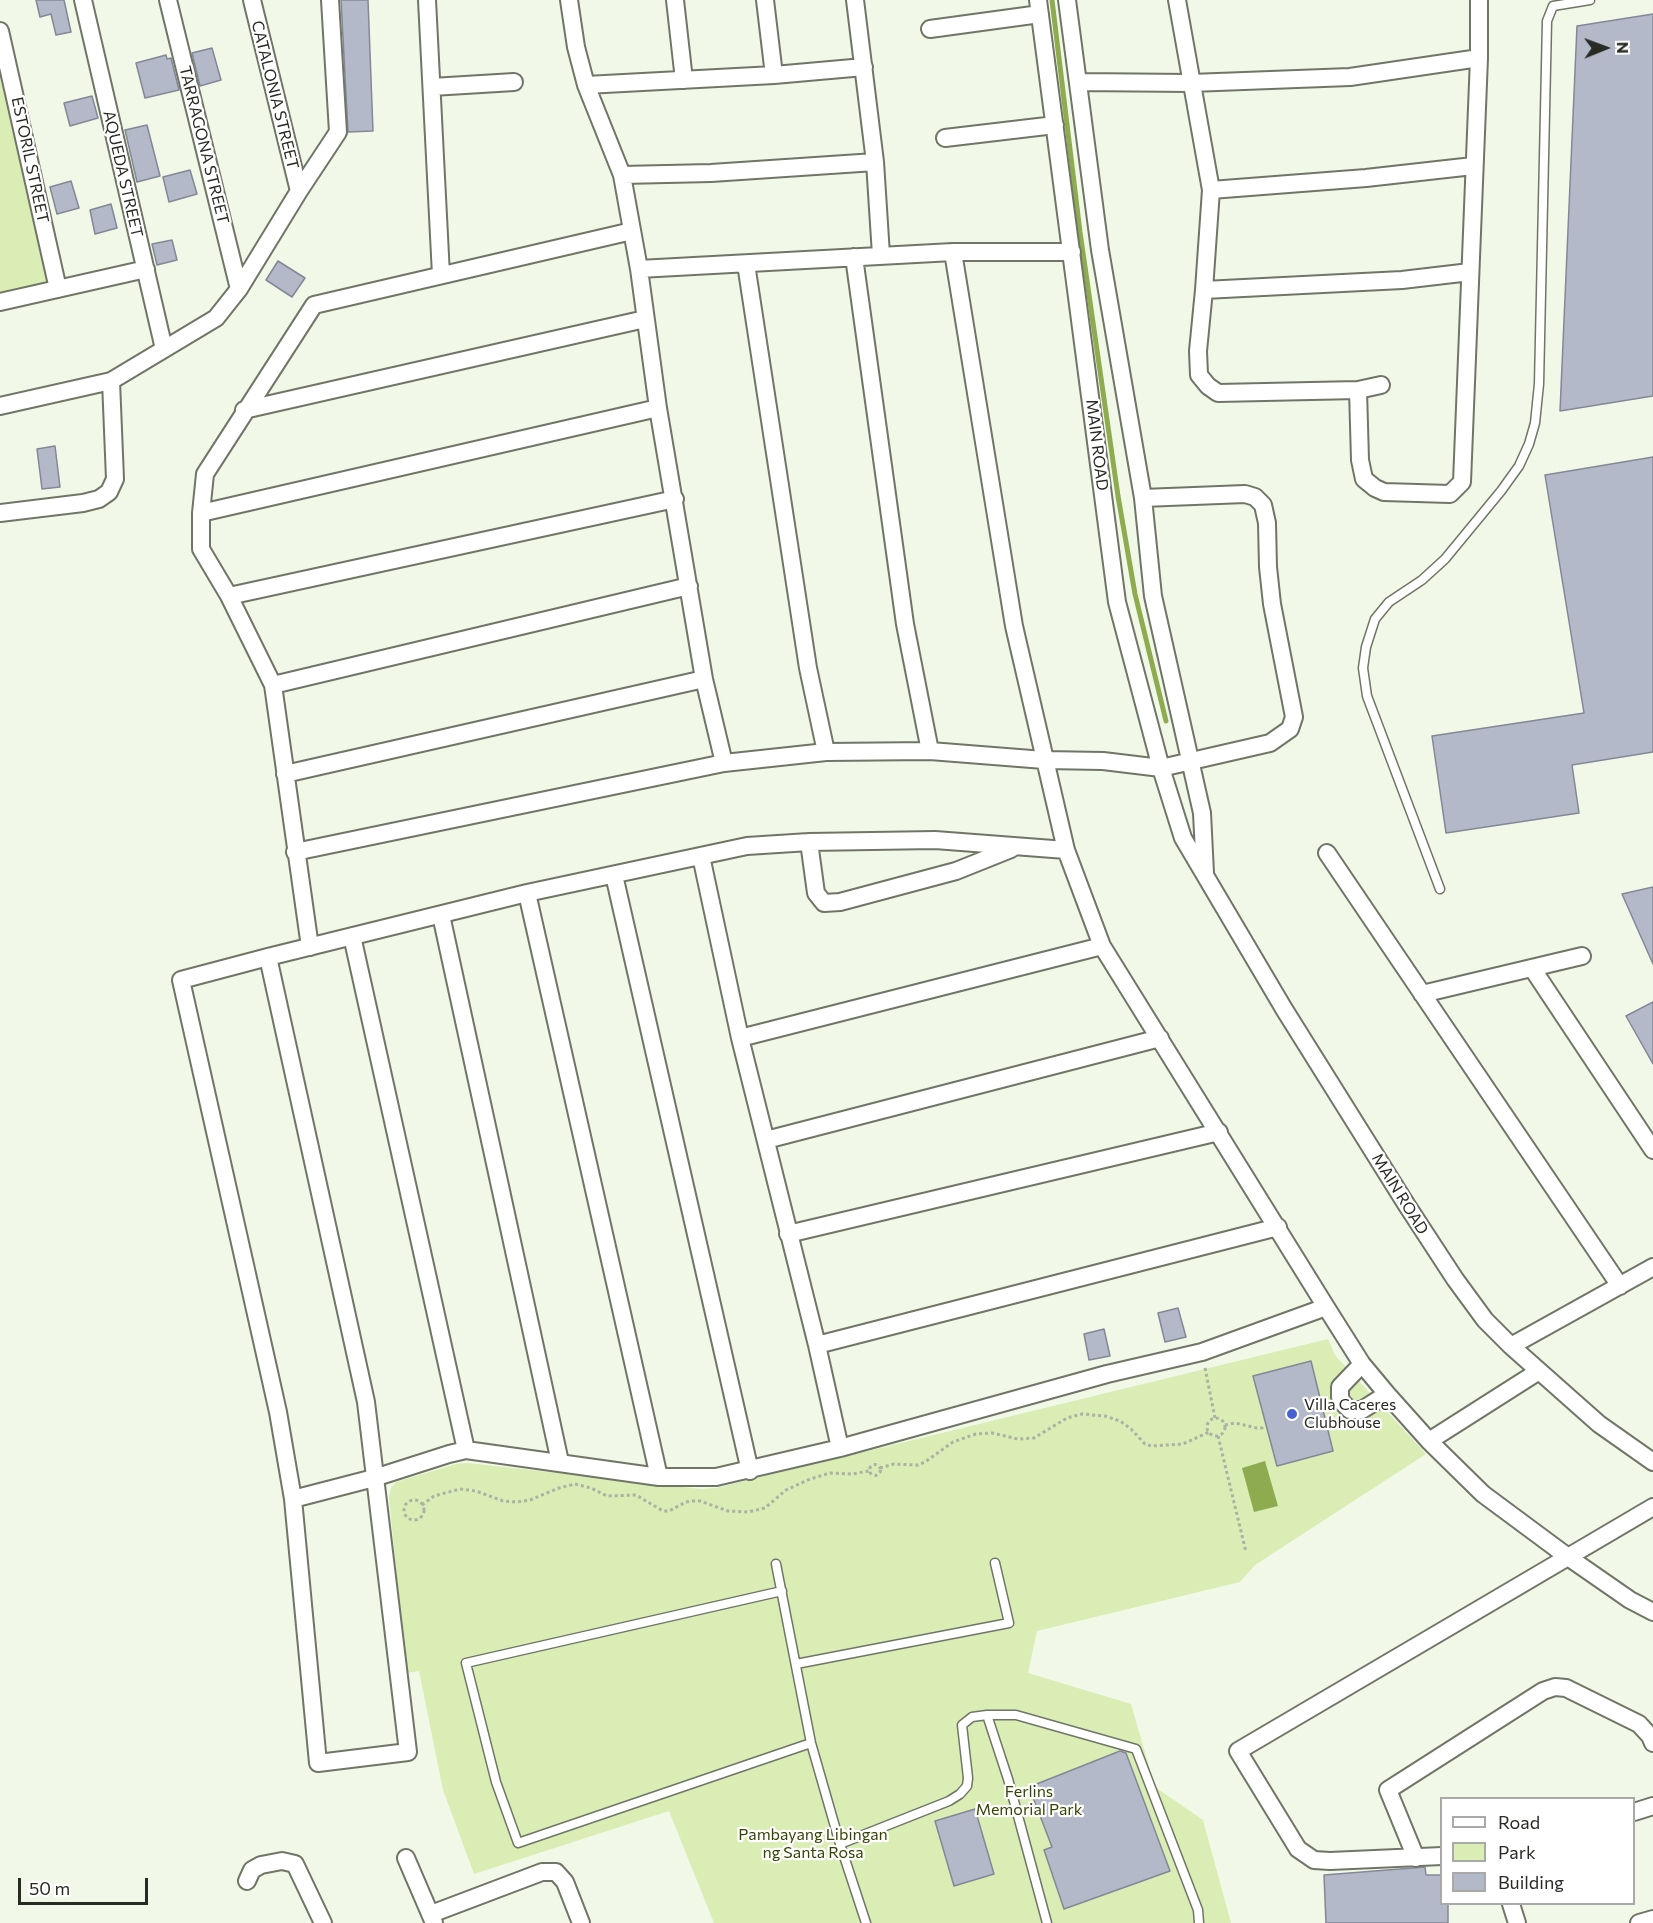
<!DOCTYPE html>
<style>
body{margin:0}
#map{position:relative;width:1653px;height:1923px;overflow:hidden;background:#f2f8e8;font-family:Commissioner,sans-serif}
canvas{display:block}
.legend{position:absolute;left:1440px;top:1797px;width:195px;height:108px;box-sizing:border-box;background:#fff;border:2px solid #a9aaa7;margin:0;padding:8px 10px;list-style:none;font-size:18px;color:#282a24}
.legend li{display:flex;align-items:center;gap:12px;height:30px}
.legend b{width:30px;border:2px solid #a9aaa7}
.north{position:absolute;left:1575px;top:18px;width:60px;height:60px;-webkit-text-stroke:4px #fff;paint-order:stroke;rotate:89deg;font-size:16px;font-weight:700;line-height:24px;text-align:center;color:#282a24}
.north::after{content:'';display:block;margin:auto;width:21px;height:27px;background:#282a24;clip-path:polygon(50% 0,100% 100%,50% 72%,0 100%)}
.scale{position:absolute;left:18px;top:1878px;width:130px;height:27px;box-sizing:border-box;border:3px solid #282a24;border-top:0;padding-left:8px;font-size:18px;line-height:21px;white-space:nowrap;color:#282a24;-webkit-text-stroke:4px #fff;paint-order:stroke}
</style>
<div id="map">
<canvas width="1653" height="1923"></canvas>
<ul class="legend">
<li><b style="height:8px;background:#fff"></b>Road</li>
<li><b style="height:16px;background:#d9edb5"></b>Park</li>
<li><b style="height:16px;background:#b3b9c8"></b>Building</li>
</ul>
<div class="north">N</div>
<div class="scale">50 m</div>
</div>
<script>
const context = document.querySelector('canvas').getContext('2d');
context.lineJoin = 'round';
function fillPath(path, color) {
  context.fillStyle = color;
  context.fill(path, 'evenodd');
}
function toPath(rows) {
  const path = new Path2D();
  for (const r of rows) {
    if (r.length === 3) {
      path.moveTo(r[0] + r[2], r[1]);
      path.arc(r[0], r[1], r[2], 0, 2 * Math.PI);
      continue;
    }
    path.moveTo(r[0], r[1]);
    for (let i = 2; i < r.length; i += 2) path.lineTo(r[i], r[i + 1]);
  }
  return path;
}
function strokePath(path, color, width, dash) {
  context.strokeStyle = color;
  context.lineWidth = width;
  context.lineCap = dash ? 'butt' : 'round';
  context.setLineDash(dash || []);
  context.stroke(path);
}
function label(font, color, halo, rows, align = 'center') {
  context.font = font + ' Commissioner,sans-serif';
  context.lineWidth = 4.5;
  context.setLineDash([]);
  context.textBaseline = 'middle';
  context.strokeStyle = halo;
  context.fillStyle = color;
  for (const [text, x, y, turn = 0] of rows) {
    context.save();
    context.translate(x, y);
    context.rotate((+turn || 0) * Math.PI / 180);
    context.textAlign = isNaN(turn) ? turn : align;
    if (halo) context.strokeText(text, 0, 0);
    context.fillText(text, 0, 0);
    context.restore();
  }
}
const green = toPath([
 [0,65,52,283,0,296],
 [1328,1339,1335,1355,1426,1454,1255,1565,1240,1582,1037,1631,1028,1673,1131,1704,1155,1787,1203,1820,1231,1923,714,1923,669,1811,474,1874,443,1790,419,1671,406,1673,389,1497,391,1488,396,1482,456,1464,468,1463,701,1489,716,1488]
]);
const water = toPath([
 [1265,1461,1278,1506,1254,1512,1242,1468]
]);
const stream = toPath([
 [1052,0,1080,232,1118,496,1135,594,1166,721]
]);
const building = toPath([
 [36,0,64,0,71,32,56,35,51,14,40,17,36,0],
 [341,0,368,0,373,131,348,132,341,0],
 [1653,14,1653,396,1560,411,1577,26,1653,14],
 [212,48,221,80,200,86,192,53,212,48],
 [166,55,167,59,171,58,179,90,145,98,136,63,166,55],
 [92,96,98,118,70,126,64,103,92,96],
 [147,125,160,176,137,182,125,130,147,125],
 [190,170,197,194,169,202,163,177,190,170],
 [71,181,79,208,57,214,50,187,71,181],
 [111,204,117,228,95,234,90,210,111,204],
 [172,240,177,260,157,265,152,244,172,240],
 [278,261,305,278,292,297,266,280,278,261],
 [55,446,60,487,42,489,37,449,55,446],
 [1653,457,1653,752,1572,765,1579,813,1446,833,1432,736,1584,713,1545,475,1653,457],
 [1653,887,1653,964,1622,894,1653,887],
 [1653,1002,1653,1064,1626,1016,1653,1002],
 [1178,1308,1186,1337,1165,1342,1158,1313,1178,1308],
 [1104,1329,1110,1356,1089,1360,1084,1334,1104,1329],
 [1311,1361,1333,1451,1277,1466,1253,1376,1311,1361],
 [1120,1751,1126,1753,1170,1871,1064,1909,1044,1850,1052,1847,1029,1787,1120,1751],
 [975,1809,994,1874,954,1886,935,1821,975,1809],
 [1425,1867,1426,1875,1442,1875,1442,1904,1448,1904,1448,1923,1326,1923,1324,1875,1425,1867]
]);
const path = toPath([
 [1205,1368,1215,1418],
 [1216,1427,9],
 [1225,1425,1235,1423,1257,1428,1262,1428,1265,1425],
 [1218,1436,1246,1552],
 [875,1470,5.5],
 [880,1468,894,1464,918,1465,925,1462,953,1442,976,1434,992,1433,1018,1439,1034,1438,1067,1418,1082,1414,1105,1416,1120,1421,1131,1429,1145,1444,1151,1446,1183,1444,1209,1432],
 [414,1510,10],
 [422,1505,434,1496,460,1489,476,1491,503,1501,517,1502,530,1500,559,1488,575,1484,591,1488,607,1496,636,1495,663,1511,669,1511,686,1502,693,1501,700,1501,728,1511,748,1512,765,1508,786,1490,810,1479,830,1473,852,1474,869,1471]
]);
const lane = toPath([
 [1440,889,1367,696,1363,668,1366,647,1375,619,1389,602,1422,580,1445,559,1501,491,1519,466,1529,444,1535,423,1539,384,1547,21,1553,6,1590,0],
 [776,1564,811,1743,840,1844,866,1923],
 [782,1591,466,1663,496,1782,518,1843,811,1743],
 [796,1664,1009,1623,995,1563],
 [987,1715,1008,1779,1047,1923],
 [840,1844,949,1801,960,1794,967,1786,968,1778,962,1725,972,1717,987,1715,1016,1715,1136,1749,1198,1910,1199,1923]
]);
const street = toPath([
 [83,0,164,349],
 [168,0,239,289],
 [252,0,299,191],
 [427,0,441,275],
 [569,0,576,47,586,85,622,175,639,269,658,408,704,679,724,763],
 [675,0,684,80],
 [765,0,774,75],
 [855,0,875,162,881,255],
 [1038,0,1117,602,1161,768,1183,838,1284,1009,1406,1204,1455,1279,1485,1320,1511,1346,1599,1424,1653,1462],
 [1067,0,1100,250,1143,498,1153,596,1202,813,1205,873],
 [1177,0,1211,190,1204,290,1198,351,1199,375,1208,386,1218,393,1358,390,1381,385],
 [930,29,1040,14],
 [0,31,58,289],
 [1078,82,1191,83,1350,77,1479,58],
 [586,85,774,75,864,67],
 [432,87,514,82],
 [945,138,1055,125],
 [622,175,711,173,875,162],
 [1211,190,1366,178,1473,166],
 [953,252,1014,626,1066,850,1102,946,1326,1307,1362,1364,1387,1394,1429,1441,1483,1494,1568,1557,1630,1600,1653,1612],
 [854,257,905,624,930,751],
 [746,264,808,668,826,752],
 [639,269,953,252,1072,252],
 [1204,290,1402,280,1470,272],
 [0,302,146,269],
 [1358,390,1360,460,1364,479,1375,488,1384,492,1450,494,1462,482,1479,58,1479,0],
 [0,406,111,381,216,318,239,289,299,191,338,132,330,0],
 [244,410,645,319],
 [0,513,83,503,99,499,109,492,115,479,111,381],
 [201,513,658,408],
 [229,596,675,499],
 [273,685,689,586],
 [285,774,704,679],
 [809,842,816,893,824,903,840,902,956,871,1011,849],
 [295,852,724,763,826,752,930,751,1044,760,1103,761,1161,768,1270,743,1290,729,1294,717,1272,604,1268,567,1267,523,1263,505,1255,497,1245,494,1143,498],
 [1327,853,1620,1286],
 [701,856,740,1038,817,1345,840,1448],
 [614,875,750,1471],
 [527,893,659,1477],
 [441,915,560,1462],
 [352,936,466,1450],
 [310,947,273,685,229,596,201,549,201,513,205,474,314,305,632,231],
 [268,957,366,1402,408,1752,318,1763,293,1499,278,1412,181,980,268,957,527,893,747,846,809,842,935,840,1066,850],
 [1532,968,1653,1150],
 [1422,994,1582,956],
 [740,1038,1102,946],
 [766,1140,1160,1038],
 [788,1234,1219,1132],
 [817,1345,1278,1227],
 [1511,1346,1653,1267],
 [1362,1364,1340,1387,1340,1397,1342,1402,1350,1410,1362,1410,1387,1394],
 [1429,1441,1539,1371],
 [293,1499,374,1478,449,1454,466,1450,659,1477,716,1477,840,1448,1107,1374,1202,1352,1326,1307],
 [1634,1812,1653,1806],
 [1442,1856,1330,1861,1314,1860,1298,1849,1238,1751,1653,1507],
 [406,1858,434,1923],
 [1416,1858,1388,1790,1543,1691,1555,1687,1566,1688,1639,1724,1650,1736,1653,1743],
 [247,1881,252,1870,261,1865,282,1861,295,1864,323,1923],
 [1511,1904,1517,1923],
 [431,1914,542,1872,556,1872,565,1882,581,1923],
 [1639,1923,1653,1919]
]);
const markers = [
 [1292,1414,6,"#4960d5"]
];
const streetNames = [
 ["CATALONIA STREET",275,95,76],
 ["TARRAGONA STREET",204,145,76],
 ["ESTORIL STREET",30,160,78],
 ["AQUEDA STREET",123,174,77],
 ["MAIN ROAD",1097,445,83],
 ["MAIN ROAD",1400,1194,58]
];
const poiNames = [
 ["Villa Caceres",1304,1405],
 ["Clubhouse",1304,1423]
];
const parkNames = [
 ["Ferlins",1029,1792],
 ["Memorial Park",1029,1810],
 ["Pambayang Libingan",813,1835],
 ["ng Santa Rosa",813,1853]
];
fillPath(green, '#d9edb5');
fillPath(water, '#8eab50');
strokePath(stream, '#8eab50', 5);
fillPath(building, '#b3b9c8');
strokePath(building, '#838896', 1.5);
strokePath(lane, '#707567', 11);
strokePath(street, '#707567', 20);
strokePath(path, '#acb1a5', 3, [3, 3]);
strokePath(lane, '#fff', 8);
strokePath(street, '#fff', 16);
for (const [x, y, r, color] of markers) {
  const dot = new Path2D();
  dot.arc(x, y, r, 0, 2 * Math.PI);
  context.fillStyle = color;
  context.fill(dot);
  strokePath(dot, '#fff', 2);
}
label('16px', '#282a24', '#fff', streetNames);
label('16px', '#282a24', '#fff', poiNames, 'left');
label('16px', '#334500', '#fff', parkNames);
</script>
